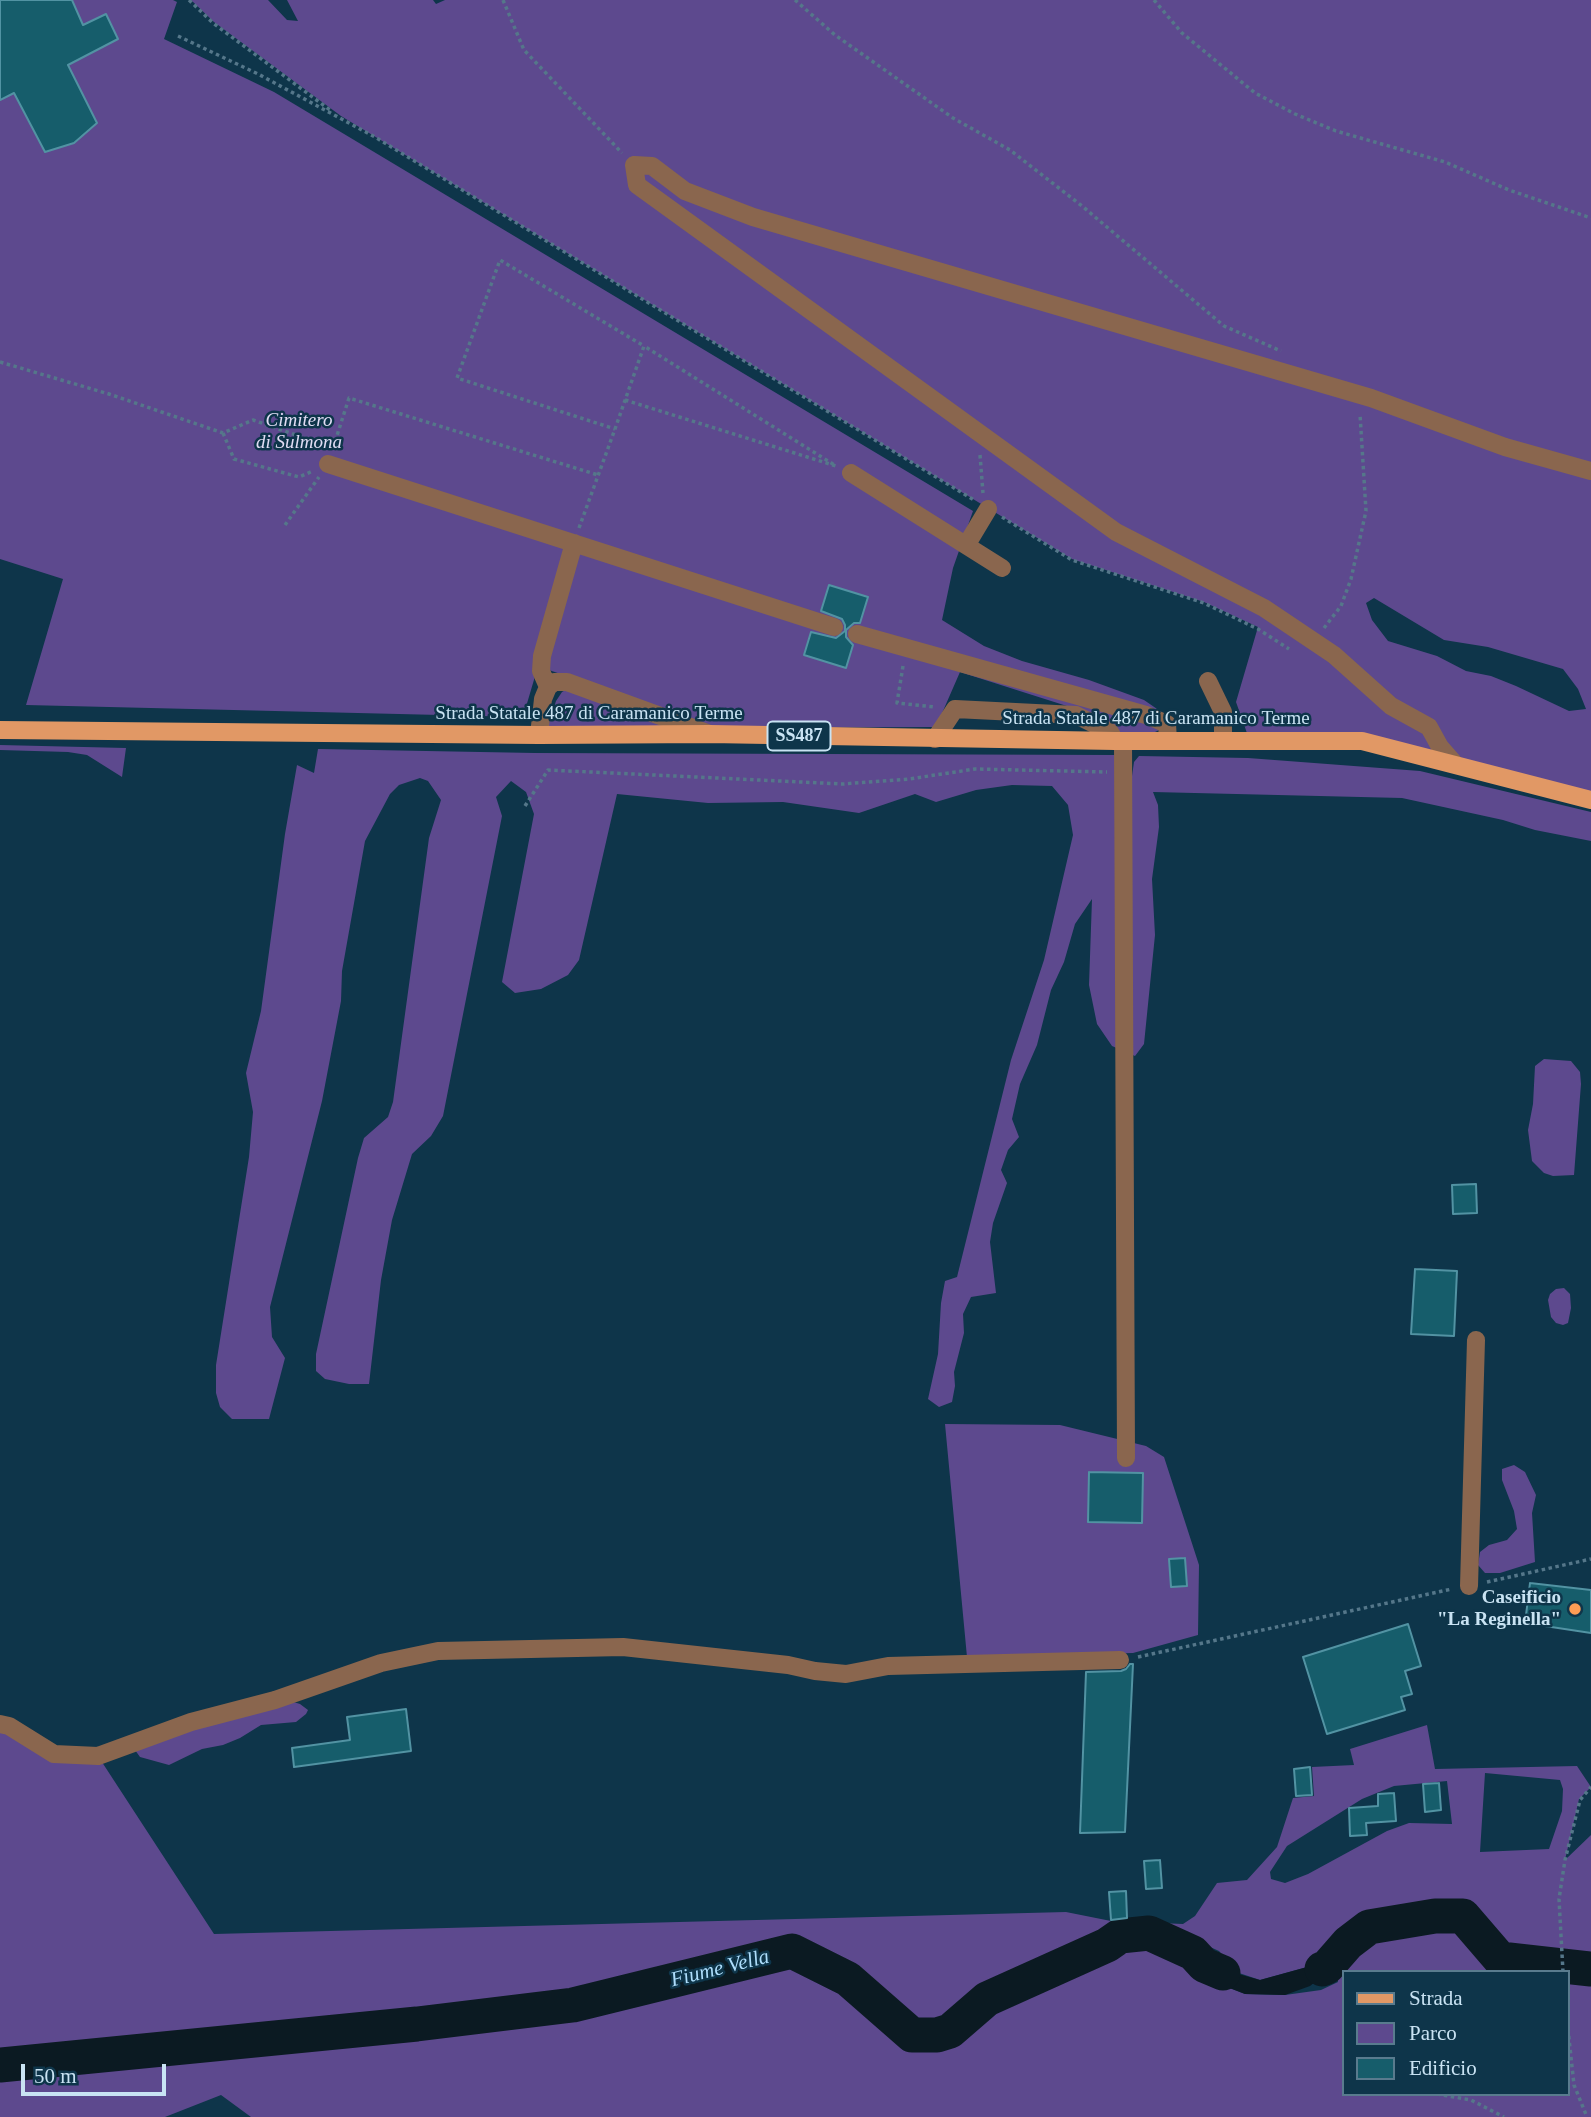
<!DOCTYPE html>
<style>
body{margin:0}
#map{position:relative;width:1591px;height:2117px;overflow:hidden;background:#0e354a;font-family:"Times New Roman",serif}
canvas{display:block}
.legend{position:absolute;left:1342px;top:1970px;width:228px;height:126px;box-sizing:border-box;background:#0e354a;border:2px solid #597b8e;margin:0;padding:9px 12px;list-style:none;font-size:21px;color:#c9e3f3}
.legend li{display:flex;align-items:center;gap:14px;height:35px}
.legend b{width:35px;border:2px solid #597b8e}
.scale{position:absolute;left:21px;top:2064px;width:145px;height:32px;box-sizing:border-box;border:4px solid #c9e3f3;border-top:0;padding-left:9px;font-size:21px;line-height:24px;white-space:nowrap;color:#c9e3f3;-webkit-text-stroke:5px #0e354a;paint-order:stroke}
</style>
<div id="map">
<canvas width="1591" height="2117"></canvas>
<ul class="legend">
<li><b style="height:9px;background:#e19865"></b>Strada</li>
<li><b style="height:19px;background:#5d498e"></b>Parco</li>
<li><b style="height:19px;background:#165d6b"></b>Edificio</li>
</ul>
<div class="scale">50 m</div>
</div>
<script>
const context = document.querySelector('canvas').getContext('2d');
context.lineJoin = 'round';
function fillPath(path, color) {
  context.fillStyle = color;
  context.fill(path, 'evenodd');
}
function toPath(rows) {
  const path = new Path2D();
  for (const r of rows) {
    path.moveTo(r[0], r[1]);
    for (let i = 2; i < r.length; i += 2) path.lineTo(r[i], r[i + 1]);
  }
  return path;
}
function strokePath(path, color, width, dash) {
  context.strokeStyle = color;
  context.lineWidth = width;
  context.lineCap = dash ? 'butt' : 'round';
  context.setLineDash(dash || []);
  context.stroke(path);
}
function label(font, color, halo, rows, align = 'center') {
  context.font = font + ' "Times New Roman",serif';
  context.lineWidth = 5;
  context.setLineDash([]);
  context.textBaseline = 'middle';
  context.strokeStyle = halo;
  context.fillStyle = color;
  for (const [text, x, y, turn = 0] of rows) {
    context.save();
    context.translate(x, y);
    context.rotate((+turn || 0) * Math.PI / 180);
    context.textAlign = isNaN(turn) ? turn : align;
    if (halo) context.strokeText(text, 0, 0);
    context.fillText(text, 0, 0);
    context.restore();
  }
}
const green = toPath([
 [0,0,173,0,177,2,164,39,274,92,973,511,953,568,942,620,984,646,1022,661,1089,680,1144,700,1176,722,1155,732,1119,732,1070,707,960,672,936,727,715,728,549,670,541,656,523,717,26,705,63,579,0,559],
 [191,0,268,0,287,20,298,21,287,0,433,0,436,4,445,0,1591,0,1591,800,1362,741,1248,736,1236,702,1258,627,1204,602,1072,559,341,116,214,22],
 [1374,598,1444,640,1488,647,1563,669,1578,689,1586,709,1569,711,1516,686,1491,676,1466,671,1437,656,1388,641,1372,620,1366,603],
 [569,688,677,727,547,729,556,701,562,692],
 [0,745,126,748,122,777,87,755,68,752,0,750],
 [318,749,535,753,1117,755,1131,783,1134,762,1139,756,1248,758,1420,771,1591,812,1591,841,1535,830,1503,820,1402,798,1153,792,1158,805,1159,827,1152,879,1155,935,1144,1044,1135,1056,1112,1046,1097,1024,1089,985,1092,899,1075,924,1064,962,1051,990,1037,1045,1020,1084,1012,1119,1019,1137,1008,1150,1001,1170,1007,1183,993,1223,990,1242,996,1293,971,1297,963,1314,964,1333,954,1372,955,1386,952,1402,939,1407,928,1399,938,1354,941,1303,945,1281,957,1277,1011,1060,1044,960,1073,835,1068,805,1052,786,1012,785,976,790,936,802,915,794,859,813,783,802,708,803,617,794,579,960,568,975,541,989,515,993,502,982,534,814,526,792,511,781,496,797,502,816,443,1116,431,1136,412,1154,392,1220,381,1280,369,1384,349,1384,325,1379,316,1371,316,1354,358,1158,364,1138,388,1117,393,1102,429,838,441,800,428,781,420,778,399,785,390,794,365,841,342,971,341,1001,322,1101,270,1307,272,1337,285,1358,269,1419,232,1419,220,1407,216,1393,216,1365,249,1157,253,1112,246,1073,261,1011,285,834,297,765,314,773],
 [1544,1059,1571,1061,1580,1072,1581,1084,1574,1175,1553,1176,1544,1173,1532,1161,1528,1130,1533,1104,1535,1066],
 [1564,1288,1570,1294,1571,1308,1568,1323,1563,1325,1556,1323,1551,1317,1548,1300,1550,1294,1556,1289],
 [945,1424,1060,1425,1146,1446,1164,1457,1199,1565,1198,1635,1133,1653,967,1657],
 [1514,1465,1525,1472,1536,1495,1532,1513,1535,1562,1500,1573,1485,1573,1478,1565,1480,1552,1489,1545,1507,1540,1517,1529,1514,1511,1502,1480,1502,1469],
 [290,1701,300,1704,308,1710,306,1714,296,1722,261,1725,240,1738,223,1745,202,1749,169,1765,140,1757,135,1750,137,1745],
 [0,1725,54,1754,98,1756,214,1934,1066,1912,1111,1921,1183,1924,1195,1916,1217,1883,1247,1880,1277,1847,1293,1798,1314,1796,1312,1767,1354,1765,1350,1749,1427,1725,1435,1769,1577,1766,1591,1787,1579,1799,1565,1860,1591,1835,1591,1969,1563,1966,1591,1970,1591,2117,251,2117,221,2095,165,2117,0,2117],
 [1485,1773,1560,1780,1563,1789,1562,1811,1549,1849,1480,1852],
 [1447,1781,1452,1824,1409,1823,1387,1831,1308,1874,1285,1883,1271,1879,1270,1872,1287,1846,1362,1799,1394,1786],
 [1338,1939,1342,1960,1334,1967,1338,1982,1321,1990,1285,1995,1245,1994,1227,1987,1185,1967,1181,1954,1189,1944,1197,1941,1219,1951,1239,1973,1260,1980,1318,1964],
 [1344,1972,1568,1972,1568,2094,1344,2094]
]);
const water = toPath([
 [1352,1933,1360,1938,1334,1967,1310,1986,1285,1995,1245,1994,1227,1987,1185,1967,1181,1954,1185,1948,1191,1947,1217,1968,1260,1980,1318,1964,1338,1939]
]);
const river = toPath([
 [1322,1969,1327,1967,1348,1943,1369,1927,1435,1916,1463,1916,1500,1959,1591,1969],
 [0,2065,417,2024,573,2005,792,1951,848,1979,912,2035,937,2035,950,2031,987,1999,1107,1945,1120,1936,1149,1933,1193,1953,1204,1965,1223,1973]
]);
const building = toPath([
 [0,0,72,0,83,25,106,14,118,39,68,65,97,123,74,143,45,152,14,93,0,100,0,0],
 [829,585,868,597,860,623,854,623,846,630,846,637,853,645,846,668,804,655,811,632,836,638,845,631,845,625,842,619,821,611,829,585],
 [1476,1184,1477,1213,1453,1214,1452,1185,1476,1184],
 [1415,1269,1457,1271,1454,1336,1411,1334,1415,1269],
 [1089,1472,1143,1473,1142,1523,1088,1522,1089,1472],
 [1185,1558,1187,1586,1171,1587,1169,1559,1185,1558],
 [1530,1583,1591,1590,1591,1633,1525,1623,1530,1583],
 [1408,1624,1421,1666,1405,1671,1412,1694,1401,1697,1405,1710,1327,1734,1303,1657,1408,1624],
 [1130,1664,1133,1664,1125,1832,1080,1833,1086,1672,1121,1671,1126,1669,1130,1664],
 [406,1709,411,1751,294,1767,292,1748,350,1740,347,1717,406,1709],
 [1310,1767,1312,1795,1296,1796,1294,1769,1310,1767],
 [1439,1783,1441,1810,1425,1812,1423,1784,1439,1783],
 [1394,1793,1396,1821,1366,1823,1367,1835,1350,1836,1349,1808,1378,1806,1378,1794,1394,1793],
 [1160,1860,1162,1888,1146,1889,1144,1861,1160,1860],
 [1126,1891,1127,1918,1111,1920,1109,1892,1126,1891]
]);
const path = toPath([
 [189,0,213,23,330,110],
 [503,0,524,50,622,153],
 [795,0,835,35,953,118,1010,150,1082,206,1224,326,1281,351],
 [1154,0,1182,33,1255,93,1295,114,1336,131,1445,162,1509,190,1591,218],
 [178,36,258,74,375,137,974,500],
 [0,362,109,394,223,433,253,420,316,442,321,450],
 [625,400,836,466,644,346],
 [223,433,234,459,299,477,313,471],
 [333,448,349,398,598,475],
 [980,455,983,493],
 [1002,517,1072,560,1204,603,1258,629,1289,649],
 [285,525,319,477],
 [579,528,615,429,644,346,500,260,457,378,615,429],
 [1324,628,1341,606,1351,579,1366,511,1360,414],
 [903,666,897,703,935,707],
 [525,806,548,770,843,784,909,779,975,769,1107,772],
 [1487,1582,1591,1559],
 [1138,1657,1452,1589],
 [1563,1972,1559,1899,1565,1860,1580,1800,1591,1787],
 [1568,2029,1574,2085,1587,2117],
 [1437,2094,1471,2100,1504,2117]
]);
const minor = toPath([
 [328,464,834,627],
 [851,473,1002,568],
 [967,544,988,509],
 [857,634,1146,715,1167,724,1168,740],
 [1208,681,1223,712,1223,741],
 [548,687,541,671,542,656,574,543],
 [539,735,543,699,548,687,554,682,567,682,707,733],
 [935,739,955,709,1076,715,1110,732,1115,741],
 [1123,741,1126,1458],
 [1454,763,1440,747,1429,727,1391,706,1334,655,1264,608,1116,532,637,185,634,165,652,166,685,191,753,217,1371,398,1505,447,1591,471],
 [1469,1586,1476,1340],
 [0,1724,9,1726,54,1754,98,1756,191,1722,275,1700,381,1663,438,1651,623,1647,788,1665,815,1671,846,1674,888,1666,1120,1660]
]);
const major = toPath([
 [0,730,539,735,710,734,1115,741,1362,741,1591,800]
]);
const markers = [
 [1575,1609,7,"#fd9d55"]
];
const shields = [
 [799,736,63]
];
const shieldNames = [
 ["SS487",799,736]
];
const parkNames = [
 ["Cimitero",299,421],
 ["di Sulmona",299,443]
];
const streetNames = [
 ["Strada Statale 487 di Caramanico Terme",589,714],
 ["Strada Statale 487 di Caramanico Terme",1156,719]
];
const poiNames = [
 ["Caseificio",1561,1598],
 ["\"La Reginella\"",1561,1620]
];
const waterNames = [
 ["Fiume Vella",720,1969,-14]
];
fillPath(green, '#5d498e');
fillPath(water, '#0b1a22');
strokePath(river, '#0b1a22', 35);
fillPath(building, '#165d6b');
strokePath(building, '#5293a3', 2);
strokePath(path, '#55778a', 3.5, [3.5, 3.5]);
strokePath(minor, '#8a664e', 18);
strokePath(major, '#e19865', 18);
for (const [x, y, r, color] of markers) {
  const dot = new Path2D();
  dot.arc(x, y, r, 0, 2 * Math.PI);
  context.fillStyle = color;
  context.fill(dot);
  strokePath(dot, '#0e354a', 2.5);
}
for (const [x, y, w] of shields) {
  const box = new Path2D();
  box.roundRect(x - w / 2, y - 14.5, w, 29, 5);
  context.fillStyle = '#0e354a';
  context.fill(box);
  strokePath(box, '#c9e3f3', 2);
}
label('bold 18px', '#c9e3f3', null, shieldNames);
label('italic 19px', '#e1ddf4', '#0e354a', parkNames);
label('19px', '#c9e3f3', '#0e354a', streetNames);
label('bold 19px', '#c9e3f3', '#0e354a', poiNames, 'right');
label('italic 21px', '#aedefc', '#0e354a', waterNames);
</script>
